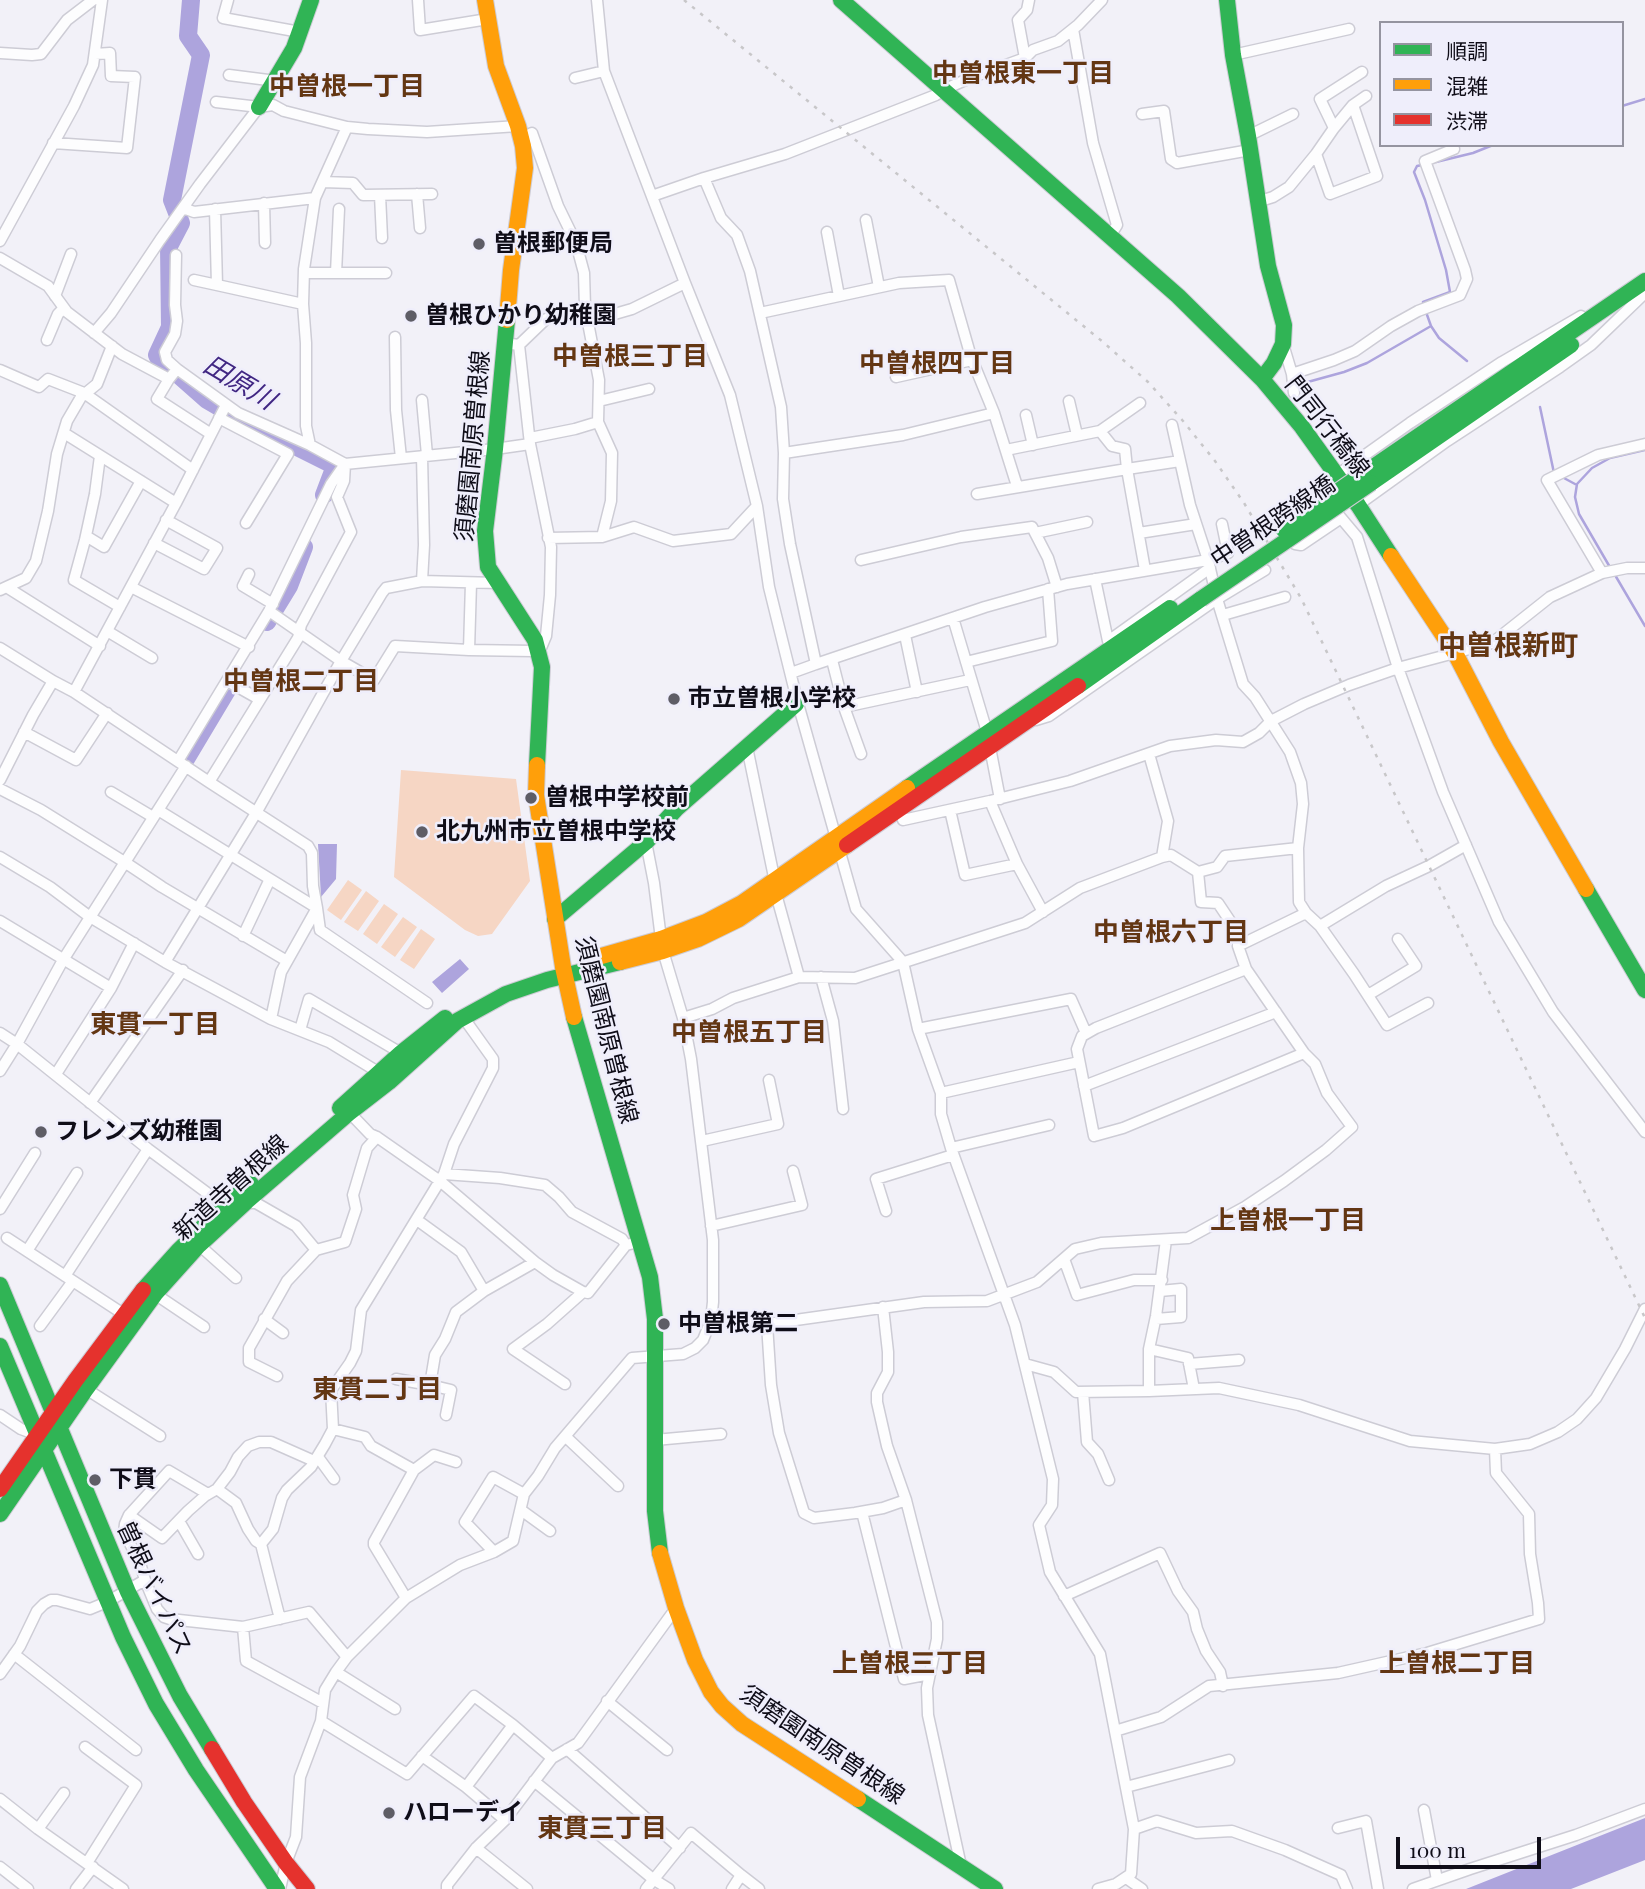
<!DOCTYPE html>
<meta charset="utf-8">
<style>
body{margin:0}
#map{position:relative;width:1645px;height:1889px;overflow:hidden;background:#f2f1f8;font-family:"Playfair Display","Noto Sans JP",serif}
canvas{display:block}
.legend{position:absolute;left:1379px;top:21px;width:245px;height:126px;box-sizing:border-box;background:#efeefb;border:2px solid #9594a0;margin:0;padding:9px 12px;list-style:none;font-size:21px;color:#0f0d18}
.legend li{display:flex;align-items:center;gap:14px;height:35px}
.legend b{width:35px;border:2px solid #9594a0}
.scale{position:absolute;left:1396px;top:1837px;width:145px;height:32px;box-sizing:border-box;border:4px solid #0f0d18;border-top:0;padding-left:9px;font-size:21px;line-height:24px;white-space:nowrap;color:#0f0d18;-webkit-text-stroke:5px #efeefb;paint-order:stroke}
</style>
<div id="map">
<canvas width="1645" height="1889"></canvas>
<ul class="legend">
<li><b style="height:9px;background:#30b455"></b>順調</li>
<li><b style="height:9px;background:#ff9f0a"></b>混雑</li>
<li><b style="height:9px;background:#e5322d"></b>渋滞</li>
</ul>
<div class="scale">100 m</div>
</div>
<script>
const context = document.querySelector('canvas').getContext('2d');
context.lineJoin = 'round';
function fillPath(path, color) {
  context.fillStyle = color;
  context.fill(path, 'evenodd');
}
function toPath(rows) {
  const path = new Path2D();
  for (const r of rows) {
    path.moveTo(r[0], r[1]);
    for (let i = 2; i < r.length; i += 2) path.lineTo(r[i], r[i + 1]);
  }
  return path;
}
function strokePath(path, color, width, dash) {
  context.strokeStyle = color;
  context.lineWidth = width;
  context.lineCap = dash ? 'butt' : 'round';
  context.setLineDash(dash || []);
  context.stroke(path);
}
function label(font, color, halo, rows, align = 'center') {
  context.font = font + ' "Playfair Display","Noto Sans JP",serif';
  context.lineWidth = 5;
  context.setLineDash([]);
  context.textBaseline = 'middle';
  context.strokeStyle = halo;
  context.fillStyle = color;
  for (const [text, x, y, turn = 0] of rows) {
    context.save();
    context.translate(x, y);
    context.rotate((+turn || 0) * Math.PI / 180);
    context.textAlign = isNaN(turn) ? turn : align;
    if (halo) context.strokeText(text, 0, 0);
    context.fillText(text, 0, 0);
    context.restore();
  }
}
const green = toPath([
 [401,770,516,779,530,881,492,934,478,936,465,930,394,877],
 [348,880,362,890,341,920,327,910],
 [366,891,379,901,358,931,344,922],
 [384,904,398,914,377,944,363,934],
 [403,917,417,927,395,957,381,947],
 [421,929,435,939,414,969,400,960]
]);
const water = toPath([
 [318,844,337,844,336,879,321,897],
 [460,959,469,969,442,993,432,982],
 [1645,1818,1645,1860,1571,1889,1466,1889]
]);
const stream = toPath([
 [1622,106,1645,99],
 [1436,162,1473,153,1493,145],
 [1422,165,1417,166,1414,172,1425,200,1446,270,1450,292,1423,302,1424,306],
 [1426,312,1431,326,1439,338,1467,361],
 [1304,383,1344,372,1367,363,1431,326],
 [1540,407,1554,473],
 [1562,477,1575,484],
 [1611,569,1579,514,1575,497,1577,484,1592,468,1610,458,1645,450],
 [1615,575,1645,626]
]);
const river = toPath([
 [191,0,188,36,201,55,172,200,181,223,169,246,170,327,157,355,161,363,173,370,207,400,231,414,335,466,324,495],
 [267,622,289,586,304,547],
 [186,759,232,682]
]);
const street = toPath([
 [228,0,223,18,300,32],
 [418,0,420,30,488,19],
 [597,0,604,71,685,283,730,395,757,506,769,587,797,700,856,909,903,962,918,1029,941,1093,941,1114,951,1148,1015,1325,1053,1479,1052,1505,1039,1525,1050,1572,1100,1654,1134,1829,1131,1874,1116,1884,1098,1889],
 [1073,29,1093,143,1117,225,1110,236],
 [0,53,32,55,41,54,67,20,93,0],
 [1233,55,1349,29],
 [1025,58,1018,20,1027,10,1029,0],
 [229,75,276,81],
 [575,78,604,71],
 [216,102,259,107,273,105,284,111,347,127,368,129,427,132,518,126],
 [1142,114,1164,111,1171,159,1177,163,1250,150],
 [1334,128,1320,99,1362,72],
 [1248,136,1293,114],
 [521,139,532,133,558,206,576,243,584,273,585,307],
 [53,143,127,148,135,77,111,76,110,53,95,54],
 [1316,154,1330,194,1377,176,1353,105],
 [704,178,721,218,737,235,750,271,781,407,784,453,783,499,790,544,816,664,791,673],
 [323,182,353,183,363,195,432,194],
 [417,194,420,228],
 [380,195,382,238],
 [652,196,704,178,785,154,936,95,943,90,970,78,1025,58,1033,50,1058,41,1078,25,1102,0],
 [1257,202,1273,197,1289,187,1316,154,1334,128,1353,105,1366,96],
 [264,203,265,243],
 [183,208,194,212,315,198],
 [215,209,217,285,303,304],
 [866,220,879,287],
 [0,241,74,106,93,65,102,0],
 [176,255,175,305,177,321,175,334,165,352,167,360,177,369],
 [0,258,48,286,67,312,122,354,169,379,177,369,238,413,310,445,345,464,495,449,530,444,551,547,550,595,546,636,538,655,533,651,469,650,395,646,374,680,341,661,269,611],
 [304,273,386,273],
 [336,273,339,209],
 [194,280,217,285],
 [55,296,71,254],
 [760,313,839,296,827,232],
 [587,322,632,309,685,283],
 [94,333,111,313,160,240,200,184,259,107],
 [395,337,396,410,401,458],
 [47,340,58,314,64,308],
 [504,343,519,345,546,319,585,307,599,380,598,422,612,453,611,501,602,537],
 [1283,344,1292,374],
 [519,345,530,444],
 [0,370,39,387,48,379,84,393,193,470],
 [896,377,972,360],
 [169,379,157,399,211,434],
 [1294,393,1292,374,1334,360,1355,351,1391,326,1418,311,1460,295,1467,279,1465,270,1425,161,1454,149],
 [422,400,427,455],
 [599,401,649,389],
 [1069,401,1077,435],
 [994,413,1017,486],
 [1026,415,1033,445],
 [219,418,288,454,246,523],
 [1172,425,1190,505,1208,560,1228,553,1222,524],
 [1100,431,1140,403],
 [64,433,176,503],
 [530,438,575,429,598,422],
 [310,445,306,426,306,343,303,304,304,269,315,198,347,127],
 [1006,450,1100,431,1112,446,1125,449,1127,469,1180,461],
 [784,453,903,435,994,413,971,357,949,280,899,283,839,296],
 [100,456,95,494,85,540,74,580,120,607],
 [422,456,424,545,422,581],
 [1337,475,1410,423,1502,362,1581,316],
 [977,494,1127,469,1145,570],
 [1358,505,1447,441,1560,367,1591,345,1644,294],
 [1331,506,1357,537,1398,668,1443,792,1499,922,1553,1012,1645,1132],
 [1301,507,1284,519,1282,524,1295,544,1301,545,1341,518],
 [1035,533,1087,522],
 [1139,533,1196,524],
 [86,536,104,547,141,481],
 [548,538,602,537,634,527,673,541,731,534,757,506],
 [154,543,204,569,217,548,166,520],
 [861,560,961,537,1032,527,1048,558,1057,587],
 [1602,573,1547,480,1598,455,1645,444],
 [249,574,243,586,273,604],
 [1095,579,1108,641],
 [131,587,249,647],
 [8,588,100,646],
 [0,590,26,578,36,561,48,511,57,454,67,421,81,397,97,384,112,346],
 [1223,615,1285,597],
 [953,618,987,732,1000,799],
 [107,631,152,658],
 [905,635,917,692],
 [1111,639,1210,568],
 [0,648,53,681,74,692,209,782,308,846,312,853,313,886,317,908,281,972,271,1019],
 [469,650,471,583],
 [832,660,844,707,970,680],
 [966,662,1052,641,1048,589],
 [816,664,985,607,1067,584,1208,560,1217,599,1243,684,1255,697,1290,752,1301,783,1303,804,1298,848,1299,902,1306,913,1320,926,1386,886,1429,866,1466,845],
 [227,681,259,699],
 [74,692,176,503,226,405],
 [844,707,861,754],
 [1036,720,1049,716,1217,599,1265,570],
 [24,732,76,760,107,713],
 [747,747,775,882],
 [178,761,269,611,331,484,345,464],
 [0,780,33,715,53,681],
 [209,782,298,638,301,625,351,532,337,497,344,481,345,464],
 [0,789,41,810,126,863,162,887,287,961],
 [111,792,153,817],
 [158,810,317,908,320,930,427,1003],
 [950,810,965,875,1017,864,990,801],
 [903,820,990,801,1070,781,1170,746,1216,740,1243,742,1259,733,1271,721,1304,704,1349,685,1398,668,1492,643,1550,597,1602,573,1627,568,1645,568],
 [646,842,654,883,661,939],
 [0,857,50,887,90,917,165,962,271,1019,329,1042,383,1075],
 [1162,857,1171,855,1198,872,1217,867,1225,856,1298,848],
 [1017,864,1043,912],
 [1198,872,1201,902,1218,903,1238,933,1238,946],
 [776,894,799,977],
 [0,921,111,988,134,943],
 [1320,926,1354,974,1387,1025,1428,1003],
 [243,936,270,879],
 [165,962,256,813,341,661,382,593,386,588,422,581,497,583],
 [1246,969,1096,1028,1082,1036,1077,1049,1094,1136,1123,1128,1304,1053],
 [821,977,833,1021,843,1109],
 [1368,995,1416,966,1398,939],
 [683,1018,712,1009,733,998,799,977,855,978,1025,923,1080,888,1162,857,1168,821,1149,754],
 [918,1029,1071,999,1086,1033],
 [300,1030,309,999,401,1053],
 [0,1033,17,1044,148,1149,218,1201,228,1203,256,1203,296,1226,316,1250,345,1242,356,1209,353,1195,367,1148,377,1137],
 [0,1071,17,1044,63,960,186,766],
 [56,1074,111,988],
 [1084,1086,1276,1012],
 [941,1093,1079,1062],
 [90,1103,183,970],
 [347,1110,370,1134,377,1137,440,1181,535,1262,553,1275,583,1292,588,1293,626,1245,639,1242],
 [702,1141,778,1124,769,1080],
 [951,1148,1049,1125],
 [444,1174,500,1178,545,1185,559,1197,572,1212,622,1239,626,1245],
 [0,1209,35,1153],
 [886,1211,876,1179,953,1155],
 [417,1220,461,1252,484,1291,535,1262],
 [711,1226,802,1205,793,1171],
 [7,1238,125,1315],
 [199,1245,236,1278],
 [27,1251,77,1173],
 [1064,1259,1077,1295,1134,1280,1162,1280],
 [65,1276,148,1149],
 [155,1294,204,1327],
 [883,1307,888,1352,888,1372,877,1393,877,1402,887,1446,906,1500,937,1622,937,1639,927,1688,928,1715,961,1866],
 [264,1319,283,1333],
 [1156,1319,1181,1317,1181,1289,1160,1291],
 [711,1320,767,1324,924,1302,987,1301,1037,1282,1075,1249,1101,1243,1188,1238,1245,1207,1284,1181,1326,1150,1352,1127,1327,1093,1315,1064,1304,1053,1246,969,1238,946,1306,913],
 [767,1324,771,1385,779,1433,804,1513,814,1518,855,1513,883,1508,906,1500],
 [40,1326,73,1281],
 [1149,1349,1188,1358,1194,1389],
 [1025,1364,1054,1372,1076,1392,1149,1391,1219,1388,1299,1405,1410,1441,1495,1449,1530,1444,1558,1432,1577,1419,1596,1398,1625,1349,1645,1309],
 [1189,1364,1239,1360],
 [277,1376,249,1362,249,1348,287,1281,316,1250],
 [396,1379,430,1385,435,1355,445,1339,456,1312,484,1291],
 [565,1384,513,1349,547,1324,583,1292],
 [430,1385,451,1390,446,1415],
 [86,1389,160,1436],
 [1149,1391,1149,1349,1156,1316,1166,1240],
 [1083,1392,1087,1442,1098,1454,1109,1480],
 [0,1415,21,1429,37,1435],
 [333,1429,365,1437,371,1446,414,1470],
 [566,1437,618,1486],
 [655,1440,721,1434],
 [318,1457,334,1479],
 [217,1489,236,1503,248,1529,256,1541,261,1544],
 [521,1510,550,1531],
 [862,1512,904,1679,930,1674],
 [129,1515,169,1471,208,1494],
 [179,1521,198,1554],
 [494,1552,465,1522,493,1477,524,1494],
 [145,1580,140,1563,124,1532,125,1524,129,1515,162,1538,188,1511,205,1496,217,1489,230,1472,238,1457,248,1446,259,1442,271,1442,314,1461],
 [1064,1596,1160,1553,1178,1591,1193,1612,1197,1629,1206,1651,1220,1672,1223,1686],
 [406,1598,374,1545,374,1542,414,1470,434,1455,456,1462],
 [280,1619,261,1544,273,1529,282,1498,287,1490,311,1467,325,1444,333,1429,331,1390,350,1363,356,1351,361,1310,444,1174,454,1144,493,1068,493,1059,463,1017],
 [243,1627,246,1661,323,1703],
 [14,1654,136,1750],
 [336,1672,395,1709],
 [0,1674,20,1646,37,1611,44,1604,51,1600,57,1600,90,1609,107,1602,145,1580,157,1609,164,1617,170,1619,243,1627,309,1612,347,1657],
 [607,1701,667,1750],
 [321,1721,407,1774,474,1696,513,1725,552,1758],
 [1115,1731,1161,1717,1209,1686,1338,1673,1427,1653,1539,1619,1538,1603,1530,1554,1529,1514,1496,1473,1495,1449],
 [85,1747,136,1785,87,1863],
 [567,1749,680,1848],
 [422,1756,466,1787,505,1820],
 [534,1781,653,1879,669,1889],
 [466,1787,513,1725],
 [1126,1787,1229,1760],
 [0,1799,38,1829,123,1889],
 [1424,1810,1437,1880],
 [1338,1828,1366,1821,1378,1889],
 [38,1829,64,1793],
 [1134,1829,1157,1821,1196,1833,1232,1831,1285,1850,1341,1875,1347,1889],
 [476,1848,527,1889],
 [0,1867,28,1889],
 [741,1875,759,1889],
 [1126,1878,1142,1889],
 [76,1889,93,1867],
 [280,1889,286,1863,296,1837,300,1777,321,1721,325,1690,336,1672,347,1657,406,1598,460,1565,494,1552,513,1541,524,1494,538,1476,555,1448,632,1358,683,1354,695,1348,703,1340,711,1320,713,1302,713,1240,691,1059,683,1018,663,951],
 [447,1889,447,1885,476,1848,505,1820,552,1758,578,1743,676,1608],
 [646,1889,691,1833,741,1875,732,1889],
 [1413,1889,1470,1869,1576,1835,1645,1809]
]);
const fast = toPath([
 [841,0,1178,296,1262,379,1302,427,1358,505,1391,556],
 [1227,0,1233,55,1248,136,1268,266,1284,325,1283,344,1274,363,1262,379],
 [259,107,294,48,311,0],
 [507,320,495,449,485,531,488,567,535,640,542,667,537,765],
 [1363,474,1645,281],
 [1371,483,1571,345],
 [1078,686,1201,599],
 [907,788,1170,608],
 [1586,889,1645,990],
 [555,919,646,842,676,809,796,704,797,700],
 [574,1017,650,1277,655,1319,655,1511,660,1553],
 [340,1108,401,1053,445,1018],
 [0,1285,128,1592,180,1696,212,1749],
 [143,1290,178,1251,228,1203,251,1184],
 [0,1346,123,1637,156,1704,196,1770,277,1889],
 [0,1514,86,1389,155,1294,199,1245,247,1201,349,1113,389,1082,457,1021,506,994,547,980,620,962],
 [858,1799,995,1889]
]);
const slow = toPath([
 [485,0,496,66,518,126,523,146,525,168,511,270,507,320],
 [1391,556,1455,653,1501,742,1586,889],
 [537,765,536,795,563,967,574,1017],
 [591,959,661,939,706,922,742,903,907,788],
 [620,962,663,951,698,939,739,919,847,845],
 [660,1553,676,1608,695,1660,711,1692,722,1706,742,1724,858,1799]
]);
const jam = toPath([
 [847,845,1078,686],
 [0,1489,75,1381,143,1290],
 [212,1749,244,1802,286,1863,307,1889]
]);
const rail = toPath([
 [684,0,1103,342,1148,382,1183,421,1215,461,1244,503,1301,598,1645,1318]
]);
const fastBridge = toPath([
 [1283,529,1363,474],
 [1201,599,1371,483]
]);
const markers = [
 [479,244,7,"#5e5d66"],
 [411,316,7,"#5e5d66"],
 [674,699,7,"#5e5d66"],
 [531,798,7,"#5e5d66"],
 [422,832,7,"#5e5d66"],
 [41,1132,7,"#5e5d66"],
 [664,1324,7,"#5e5d66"],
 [95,1480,7,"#5e5d66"],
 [389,1813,7,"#5e5d66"]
];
const poiNames = [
 ["曽根郵便局",493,244],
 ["曽根ひかり幼稚園",425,316],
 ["市立曽根小学校",688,699],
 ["曽根中学校前",545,798],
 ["北九州市立曽根中学校",436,832],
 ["フレンズ幼稚園",55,1132],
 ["中曽根第二",678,1324],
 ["下貫",109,1480],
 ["ハローデイ",403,1813]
];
const streetNames = [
 ["門司行橋線",1327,427,52],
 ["須磨園南原曽根線",473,446,-85],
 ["中曽根跨線橋",1273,522,-34],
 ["須磨園南原曽根線",606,1030,76],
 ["新道寺曽根線",231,1188,-42],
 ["曽根バイパス",154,1588,65],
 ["須磨園南原曽根線",822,1745,34]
];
const neighbourhoodNames = [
 ["中曽根東一丁目",1023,74],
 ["中曽根一丁目",347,87],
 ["中曽根三丁目",630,357],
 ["中曽根四丁目",937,364],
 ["中曽根二丁目",301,682],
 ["中曽根六丁目",1171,933],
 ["東貫一丁目",155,1025],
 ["中曽根五丁目",749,1033],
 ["上曽根一丁目",1288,1221],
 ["東貫二丁目",377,1390],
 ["上曽根三丁目",910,1664],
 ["上曽根二丁目",1457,1664],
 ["東貫三丁目",602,1829]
];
const waterNames = [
 ["田原川",239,383,31]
];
const quarterNames = [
 ["中曽根新町",1508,646]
];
fillPath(green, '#f6d6c4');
fillPath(water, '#ada4dd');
strokePath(stream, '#ada4dd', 2.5);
strokePath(river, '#ada4dd', 18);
strokePath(street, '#cdccd5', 13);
strokePath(fast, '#cdccd5', 18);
strokePath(slow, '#cdccd5', 18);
strokePath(jam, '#cdccd5', 18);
strokePath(street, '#fdfdfe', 10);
strokePath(fast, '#30b455', 16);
strokePath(slow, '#ff9f0a', 16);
strokePath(jam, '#e5322d', 16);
strokePath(rail, '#c8c7c9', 2.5, [3.5, 7]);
strokePath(fastBridge, '#cdccd5', 18, []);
strokePath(fastBridge, '#30b455', 16);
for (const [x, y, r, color] of markers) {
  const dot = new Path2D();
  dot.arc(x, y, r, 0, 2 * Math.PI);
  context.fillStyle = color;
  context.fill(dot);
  strokePath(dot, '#efeefb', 2.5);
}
label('bold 24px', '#0f0d18', '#efeefb', poiNames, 'left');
label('24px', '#0f0d18', '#efeefb', streetNames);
label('bold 26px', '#633613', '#efeefb', neighbourhoodNames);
label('italic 26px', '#402682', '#efeefb', waterNames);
label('bold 28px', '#633613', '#efeefb', quarterNames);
</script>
